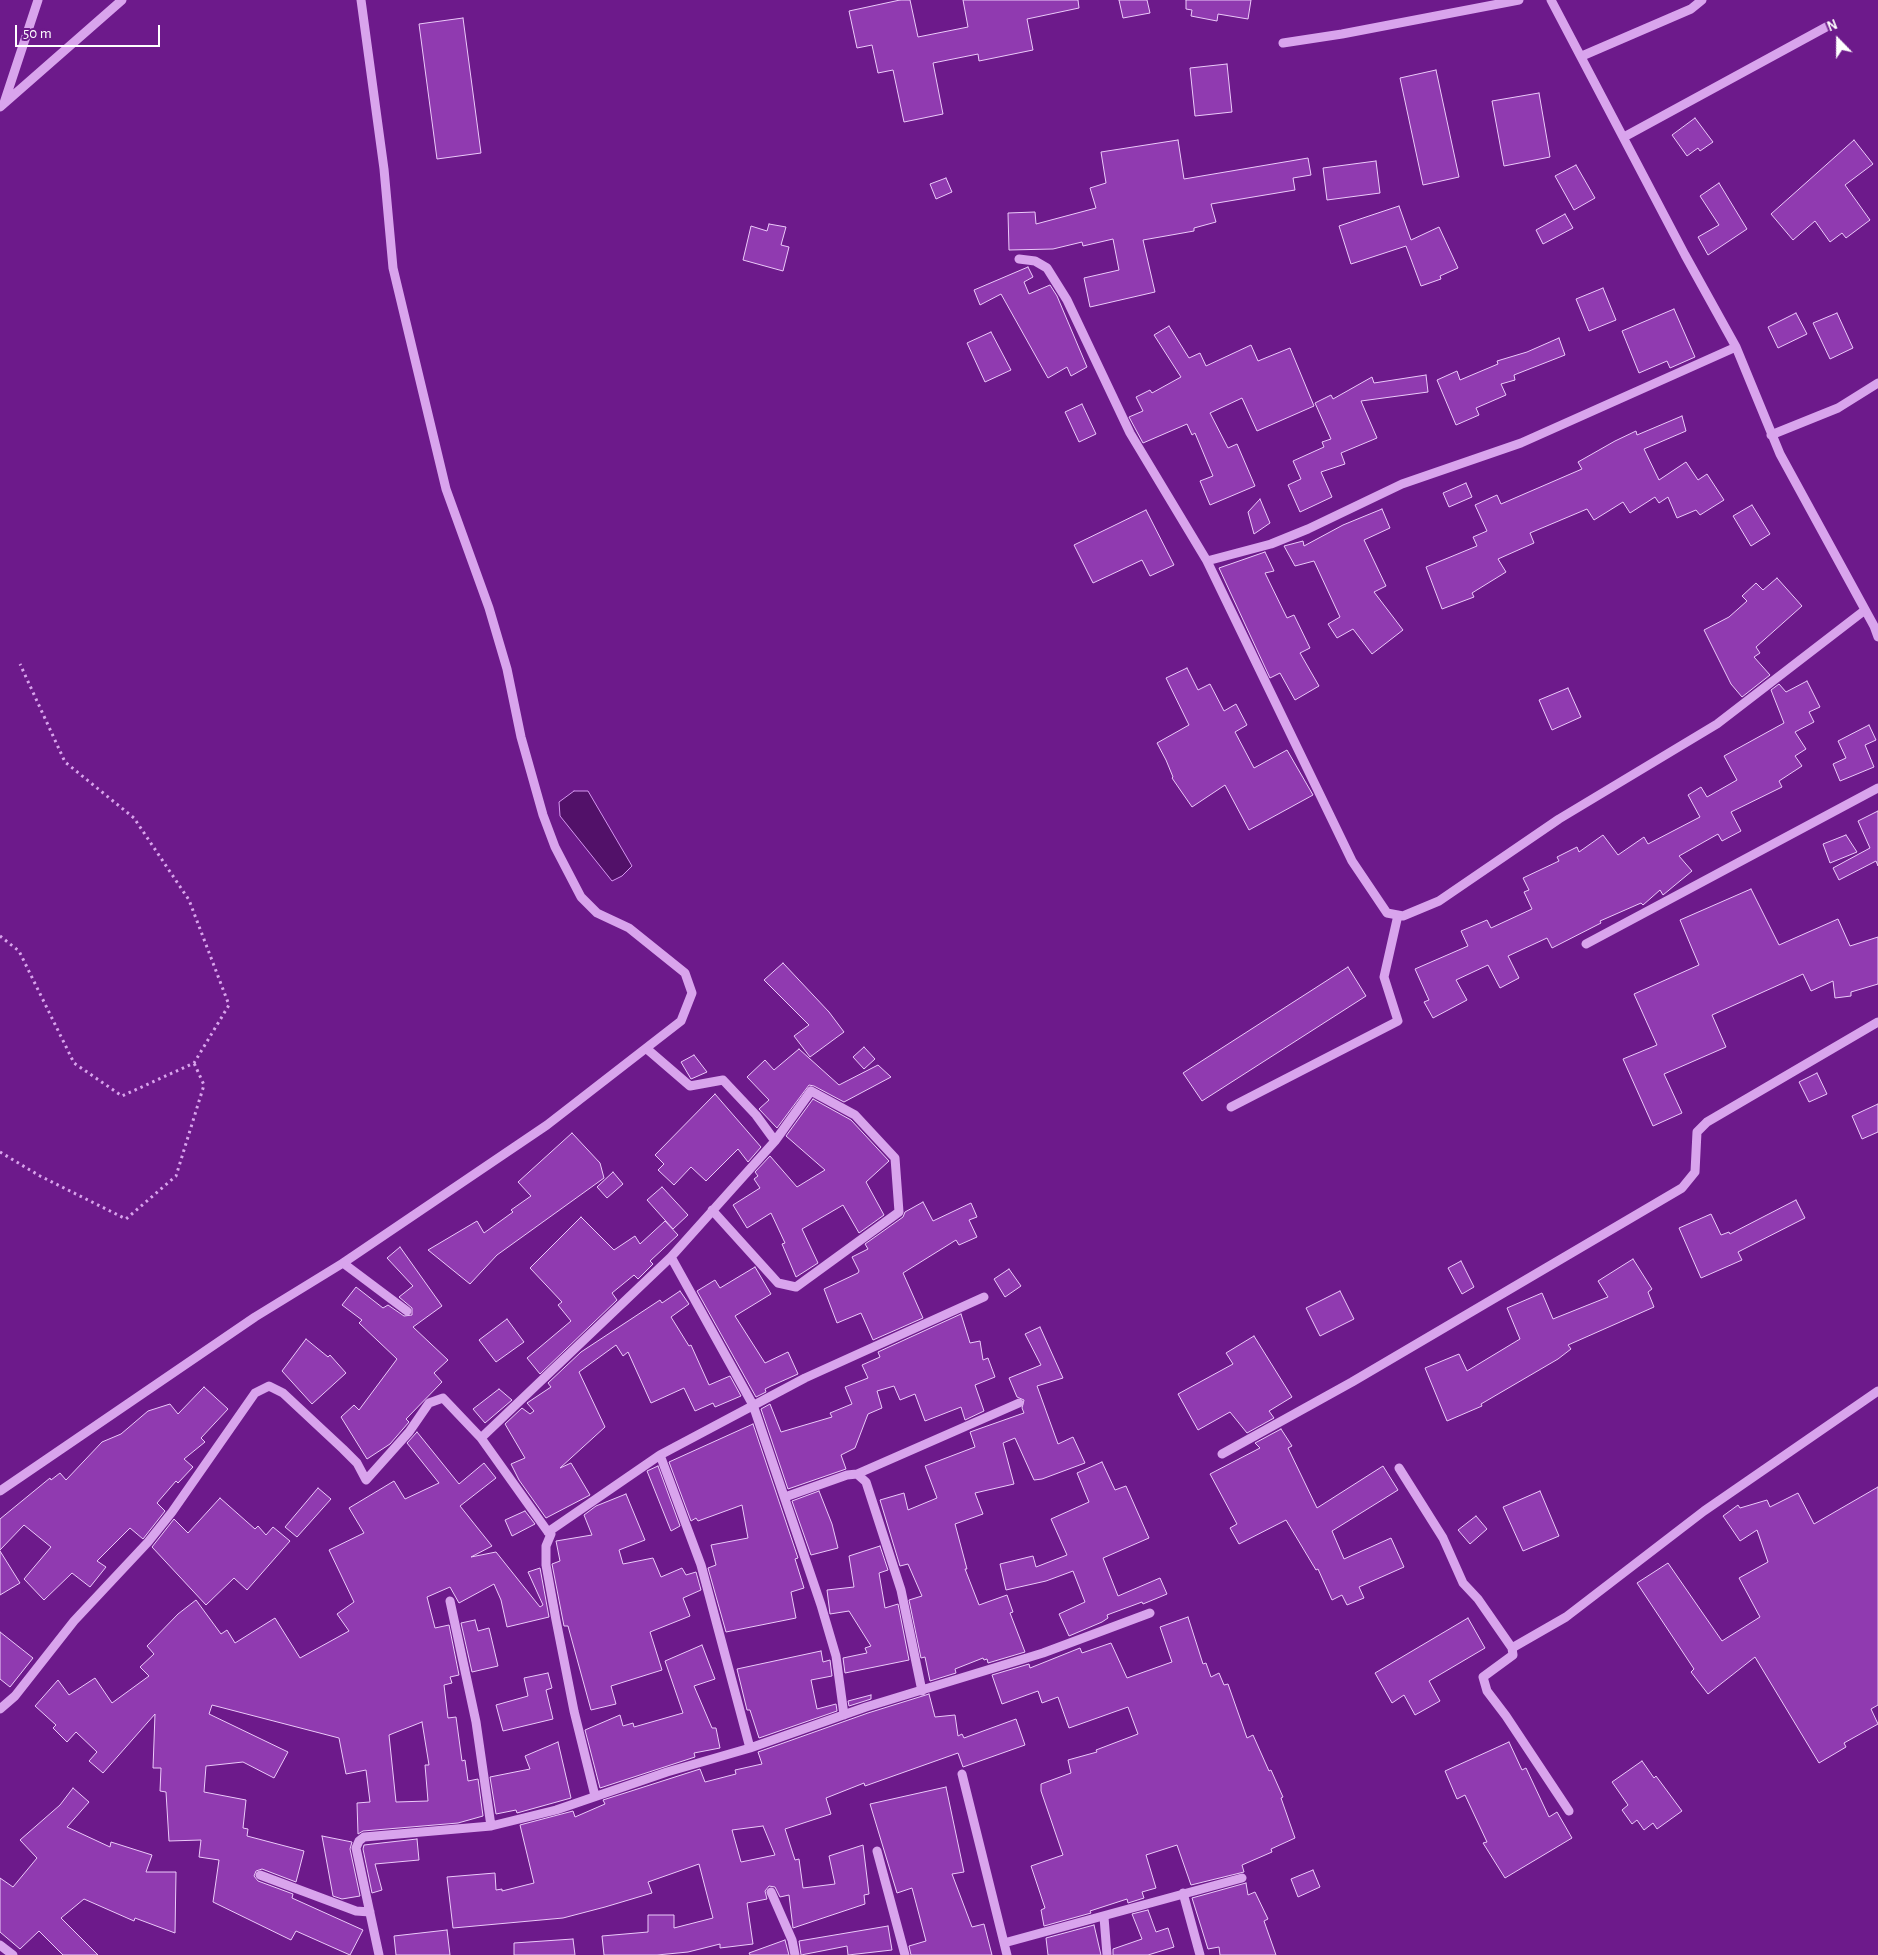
<!DOCTYPE html>
<style>
body{margin:0}
#map{position:relative;width:1878px;height:1955px;overflow:hidden;background:#6d1a8b;font-family:"Alegreya Sans",sans-serif}
canvas{display:block}
.north{position:absolute;left:1813px;top:15px;width:50px;height:50px;-webkit-text-stroke:4px #6d1a8b;paint-order:stroke;rotate:338deg;font-size:14px;font-weight:700;line-height:20px;text-align:center;color:#fff}
.north::after{content:'';display:block;margin:auto;width:18px;height:22px;background:#fff;clip-path:polygon(50% 0,100% 100%,50% 72%,0 100%)}
.scale{position:absolute;left:15px;top:25px;width:145px;height:22px;box-sizing:border-box;border:2px solid #fff;border-top:0;padding-left:6px;font-size:15px;line-height:18px;white-space:nowrap;color:#fff;-webkit-text-stroke:4px #6d1a8b;paint-order:stroke}
</style>
<div id="map">
<canvas width="1878" height="1955"></canvas>
<div class="north">N</div>
<div class="scale">50 m</div>
</div>
<script>
const context = document.querySelector('canvas').getContext('2d');
context.lineJoin = 'round';
function fillPath(path, color) {
  context.fillStyle = color;
  context.fill(path, 'evenodd');
}
function toPath(rows) {
  const path = new Path2D();
  for (const r of rows) {
    path.moveTo(r[0], r[1]);
    for (let i = 2; i < r.length; i += 2) path.lineTo(r[i], r[i + 1]);
  }
  return path;
}
function strokePath(path, color, width, dash) {
  context.strokeStyle = color;
  context.lineWidth = width;
  context.lineCap = dash ? 'butt' : 'round';
  context.setLineDash(dash || []);
  context.stroke(path);
}
const water = toPath([
 [574,791,588,791,632,866,622,876,612,881,560,816,559,802,574,791]
]);
const building = toPath([
 [900,0,910,0,918,37,968,27,963,0,1078,0,1079,8,1027,19,1033,50,979,61,978,54,933,63,943,114,904,122,893,70,878,73,872,45,857,48,849,11,900,0],
 [1119,0,1147,0,1150,13,1123,18,1119,0],
 [1186,0,1251,0,1248,19,1218,14,1217,21,1191,16,1192,10,1186,9,1186,0],
 [463,18,481,153,437,159,419,24,463,18],
 [1227,64,1232,112,1195,116,1190,68,1227,64],
 [1436,70,1459,177,1423,185,1400,78,1436,70],
 [1539,93,1550,157,1504,166,1492,101,1539,93],
 [1695,118,1713,142,1700,151,1698,148,1687,156,1672,135,1695,118],
 [1178,140,1184,179,1308,158,1311,175,1293,178,1295,190,1211,204,1216,222,1194,228,1194,231,1143,240,1155,292,1090,307,1084,278,1119,270,1113,239,1083,246,1082,242,1053,249,1009,250,1008,213,1035,212,1036,224,1096,208,1090,188,1106,183,1101,152,1178,140],
 [1854,140,1873,164,1845,185,1870,220,1846,238,1842,233,1830,242,1815,221,1793,240,1771,214,1854,140],
 [1376,161,1380,193,1327,200,1323,168,1376,161],
 [1576,165,1595,198,1574,210,1555,176,1576,165],
 [946,178,952,192,936,199,930,184,946,178],
 [1719,183,1747,229,1708,255,1698,237,1719,225,1700,196,1719,183],
 [1399,206,1411,240,1439,227,1458,268,1440,276,1441,279,1421,286,1406,246,1351,264,1339,226,1399,206],
 [1565,214,1573,228,1543,244,1536,230,1565,214],
 [769,224,786,227,781,245,789,247,783,271,743,260,751,226,767,231,769,224],
 [1028,267,1033,277,1024,282,1029,294,1050,285,1057,296,1087,367,1071,376,1067,367,1048,378,1001,294,980,305,974,290,1028,267],
 [1603,288,1616,320,1589,331,1576,299,1603,288],
 [1674,309,1695,357,1670,368,1667,361,1639,373,1622,331,1674,309],
 [1796,313,1807,334,1778,348,1768,327,1796,313],
 [1837,313,1853,348,1830,359,1813,323,1837,313],
 [1169,326,1189,358,1200,353,1206,366,1251,345,1258,361,1290,348,1314,406,1257,431,1242,398,1210,413,1228,448,1237,444,1255,486,1210,505,1200,481,1213,476,1195,433,1192,435,1187,424,1143,443,1129,417,1143,411,1136,397,1150,390,1152,393,1181,377,1154,335,1169,326],
 [991,332,1011,370,985,382,967,343,991,332],
 [1559,338,1565,355,1514,375,1515,380,1501,384,1506,395,1476,408,1479,415,1456,425,1437,380,1457,371,1460,380,1498,364,1497,361,1527,352,1559,338],
 [1426,375,1428,392,1361,401,1377,438,1341,453,1345,464,1321,472,1332,497,1300,512,1288,485,1301,479,1293,461,1324,447,1322,442,1331,439,1315,403,1331,395,1333,399,1372,377,1374,383,1426,375],
 [1082,404,1096,434,1079,442,1065,412,1082,404],
 [1682,416,1686,431,1644,449,1659,480,1686,462,1698,480,1707,474,1724,500,1700,515,1696,510,1677,518,1668,497,1659,503,1655,497,1630,513,1623,502,1594,520,1587,509,1530,533,1534,543,1498,559,1506,572,1472,593,1474,597,1442,609,1426,567,1477,546,1473,537,1487,531,1475,505,1497,495,1501,504,1582,469,1578,462,1615,441,1636,431,1637,435,1682,416],
 [1466,483,1472,497,1449,507,1443,493,1466,483],
 [1260,499,1270,523,1254,534,1248,512,1260,499],
 [1752,505,1770,534,1751,546,1733,516,1752,505],
 [1382,509,1390,528,1364,540,1386,586,1374,592,1403,630,1372,654,1353,629,1337,638,1328,624,1340,617,1314,561,1295,566,1284,546,1303,541,1304,546,1343,525,1382,509],
 [1146,510,1174,565,1150,576,1142,560,1093,583,1074,545,1146,510],
 [1265,552,1274,571,1265,573,1287,618,1294,615,1310,648,1300,653,1319,686,1295,700,1280,673,1270,678,1219,568,1265,552],
 [1777,578,1802,606,1756,647,1760,653,1754,657,1770,675,1742,697,1731,684,1704,630,1729,617,1747,601,1742,596,1756,583,1763,590,1777,578],
 [1187,668,1198,690,1210,684,1224,711,1236,704,1247,725,1235,732,1254,768,1287,750,1313,795,1249,830,1225,785,1192,807,1172,778,1173,777,1166,760,1157,743,1189,725,1166,678,1187,668],
 [1807,681,1820,707,1809,712,1814,722,1795,732,1806,749,1795,756,1802,766,1779,781,1782,787,1731,812,1741,831,1722,841,1718,834,1679,856,1692,871,1663,895,1660,890,1643,905,1641,903,1600,921,1601,923,1552,948,1547,938,1508,956,1519,978,1500,988,1488,965,1456,980,1467,1000,1433,1018,1424,1002,1429,1000,1415,969,1468,946,1461,931,1487,920,1491,928,1532,909,1524,892,1529,890,1523,878,1559,861,1557,857,1577,847,1579,852,1603,835,1618,855,1644,837,1648,844,1700,817,1688,795,1701,787,1707,797,1737,780,1724,756,1784,723,1771,690,1779,684,1786,692,1807,681],
 [1568,688,1581,717,1552,730,1539,700,1568,688],
 [1869,725,1876,740,1865,745,1874,767,1840,781,1833,764,1846,758,1838,741,1869,725],
 [1878,811,1878,866,1876,861,1839,880,1833,868,1870,848,1858,821,1878,811],
 [1846,835,1857,852,1830,863,1823,844,1846,835],
 [1751,889,1779,945,1838,919,1850,946,1878,937,1878,984,1851,992,1851,996,1835,998,1833,981,1811,991,1803,974,1712,1015,1726,1047,1664,1074,1682,1113,1653,1126,1623,1059,1657,1045,1634,994,1699,965,1680,920,1751,889],
 [783,963,829,1012,844,1032,810,1057,794,1036,809,1025,764,980,783,963],
 [1348,967,1366,996,1202,1101,1183,1073,1348,967],
 [864,1047,875,1059,864,1069,853,1057,864,1047],
 [799,1049,839,1085,878,1065,891,1077,844,1102,814,1086,809,1085,777,1128,759,1109,769,1100,747,1077,765,1060,774,1070,799,1049],
 [694,1055,707,1072,691,1079,681,1062,694,1055],
 [1817,1073,1827,1094,1809,1102,1799,1082,1817,1073],
 [715,1094,761,1147,748,1162,738,1149,706,1181,691,1167,674,1185,658,1170,664,1164,655,1155,715,1094],
 [813,1099,851,1120,889,1161,866,1182,884,1215,859,1233,843,1205,802,1229,818,1263,796,1277,782,1244,785,1243,771,1213,747,1228,733,1205,760,1188,754,1179,758,1176,755,1172,770,1156,797,1187,825,1170,786,1136,813,1099],
 [1878,1104,1878,1132,1862,1139,1852,1116,1878,1104],
 [572,1133,600,1163,604,1178,497,1255,470,1284,428,1250,477,1221,484,1233,513,1212,511,1210,531,1196,518,1182,572,1133],
 [613,1172,623,1184,607,1198,597,1187,613,1172],
 [662,1187,688,1215,673,1229,647,1200,662,1187],
 [1796,1200,1805,1218,1738,1252,1742,1260,1701,1278,1679,1228,1711,1214,1721,1235,1729,1232,1730,1234,1796,1200],
 [923,1202,933,1221,971,1203,977,1217,969,1220,977,1237,959,1245,956,1240,903,1273,923,1318,873,1340,861,1313,837,1323,824,1289,858,1273,859,1271,852,1257,868,1249,865,1244,903,1217,905,1212,923,1202],
 [581,1217,614,1250,635,1236,640,1244,665,1221,678,1235,650,1261,653,1264,638,1279,634,1275,612,1293,617,1300,540,1374,527,1358,571,1321,558,1305,562,1302,530,1268,581,1217],
 [400,1247,442,1306,413,1327,448,1360,434,1373,442,1382,406,1419,409,1422,390,1444,367,1459,341,1417,354,1405,359,1410,397,1359,359,1323,362,1320,342,1305,356,1287,383,1308,388,1305,404,1316,412,1315,412,1308,399,1297,413,1286,387,1258,400,1247],
 [1633,1259,1652,1289,1648,1292,1654,1307,1568,1345,1571,1349,1558,1359,1481,1404,1482,1406,1447,1421,1425,1368,1459,1354,1467,1371,1520,1339,1507,1308,1542,1293,1553,1319,1608,1297,1598,1281,1633,1259],
 [1461,1261,1474,1287,1462,1294,1448,1268,1461,1261],
 [755,1267,771,1294,735,1316,765,1363,788,1352,798,1374,771,1386,765,1389,766,1392,756,1397,697,1291,715,1280,720,1288,755,1267],
 [1009,1269,1021,1286,1005,1297,994,1279,1009,1269],
 [680,1291,689,1304,671,1317,689,1346,691,1345,709,1385,730,1376,741,1396,715,1407,713,1403,695,1411,684,1388,651,1403,628,1352,623,1356,616,1345,579,1372,605,1427,560,1468,571,1463,590,1495,546,1518,519,1480,511,1464,525,1458,505,1424,522,1408,530,1414,534,1411,527,1403,551,1387,548,1383,581,1352,660,1300,662,1303,680,1291],
 [1340,1291,1354,1319,1320,1336,1306,1308,1340,1291],
 [961,1314,970,1343,980,1341,983,1360,988,1358,995,1377,975,1385,984,1411,965,1420,961,1407,925,1421,915,1394,900,1400,894,1386,877,1391,882,1408,868,1414,855,1448,841,1455,846,1469,788,1489,761,1409,770,1404,781,1432,832,1417,830,1413,852,1404,845,1387,868,1378,862,1365,880,1357,878,1352,961,1314],
 [507,1319,524,1342,496,1362,479,1340,507,1319],
 [1040,1327,1063,1378,1037,1386,1058,1444,1073,1437,1085,1463,1042,1479,1034,1480,1015,1438,1003,1443,1014,1484,975,1493,983,1514,955,1524,967,1569,965,1569,979,1605,1007,1595,1013,1612,1010,1613,1025,1652,988,1663,987,1659,984,1660,983,1658,955,1669,956,1673,930,1681,925,1657,921,1658,909,1600,922,1596,908,1564,900,1566,880,1500,904,1493,908,1510,937,1498,925,1466,975,1447,970,1432,1024,1413,1022,1408,1024,1400,1017,1397,1009,1378,1041,1365,1025,1334,1040,1327],
 [1254,1336,1292,1397,1269,1411,1274,1418,1247,1433,1230,1412,1198,1430,1178,1394,1233,1364,1226,1353,1254,1336],
 [306,1339,328,1357,330,1355,346,1373,312,1404,282,1371,306,1339],
 [204,1387,228,1409,201,1438,205,1442,184,1459,193,1467,178,1483,176,1481,157,1503,165,1511,143,1539,130,1528,97,1561,106,1567,90,1587,72,1573,44,1600,24,1579,51,1547,24,1525,0,1550,0,1519,50,1478,51,1480,60,1473,66,1480,102,1442,121,1434,148,1411,170,1404,178,1414,204,1387],
 [499,1389,512,1400,485,1423,473,1409,499,1389],
 [753,1424,798,1558,795,1559,804,1588,791,1592,796,1618,726,1632,708,1568,716,1565,711,1545,748,1538,742,1505,698,1521,696,1518,691,1521,669,1462,753,1424],
 [1281,1429,1292,1446,1288,1448,1317,1508,1383,1466,1398,1490,1332,1531,1344,1559,1391,1538,1404,1567,1359,1587,1364,1598,1347,1605,1342,1595,1332,1600,1318,1569,1316,1570,1286,1520,1239,1544,1230,1528,1237,1524,1210,1474,1260,1448,1255,1443,1281,1429],
 [417,1432,459,1484,484,1463,496,1478,460,1506,492,1546,471,1557,496,1552,540,1607,543,1605,528,1572,540,1568,549,1617,507,1627,501,1600,494,1584,459,1603,450,1587,427,1597,435,1628,449,1625,459,1675,450,1677,452,1683,444,1685,448,1718,456,1717,462,1761,465,1760,468,1781,478,1779,483,1816,458,1823,363,1831,358,1834,357,1803,370,1802,366,1770,346,1774,339,1738,212,1705,209,1714,288,1752,274,1778,243,1762,206,1766,204,1792,246,1800,243,1828,248,1829,247,1836,304,1851,296,1882,262,1869,256,1871,254,1876,258,1881,293,1894,292,1898,363,1930,350,1955,296,1931,291,1940,213,1902,219,1860,199,1857,201,1840,169,1841,166,1792,160,1791,161,1768,153,1768,155,1714,103,1773,89,1761,97,1752,76,1732,67,1742,53,1728,56,1725,35,1706,58,1680,69,1695,95,1678,112,1703,149,1676,140,1667,154,1654,147,1646,178,1614,196,1600,221,1634,227,1630,235,1643,275,1618,300,1658,349,1631,337,1614,354,1602,329,1550,364,1533,349,1508,394,1481,405,1499,439,1483,407,1443,417,1432],
 [422,1722,429,1765,425,1765,428,1801,396,1802,389,1735,422,1722],
 [1102,1462,1115,1490,1126,1486,1149,1538,1103,1558,1118,1596,1160,1578,1167,1594,1143,1604,1142,1602,1107,1615,1108,1618,1102,1622,1069,1636,1059,1614,1085,1602,1073,1571,1046,1581,1006,1590,1000,1564,1033,1556,1036,1567,1067,1555,1051,1519,1089,1502,1077,1473,1102,1462],
 [658,1466,680,1526,671,1531,647,1471,658,1466],
 [1878,1487,1878,1705,1871,1709,1878,1724,1844,1743,1846,1747,1819,1763,1755,1657,1708,1694,1691,1672,1694,1669,1637,1583,1668,1563,1722,1641,1760,1617,1739,1578,1768,1562,1757,1530,1740,1541,1723,1516,1738,1505,1740,1508,1767,1500,1770,1507,1798,1493,1814,1524,1878,1487],
 [318,1488,331,1499,297,1537,285,1527,318,1488],
 [819,1491,832,1524,838,1548,811,1555,792,1501,819,1491],
 [1540,1491,1559,1536,1523,1551,1503,1507,1540,1491],
 [626,1494,645,1540,619,1550,623,1564,653,1558,661,1577,682,1568,686,1575,696,1572,701,1590,683,1598,690,1616,650,1632,662,1670,611,1686,616,1704,591,1710,568,1626,564,1626,552,1564,560,1561,556,1541,592,1535,584,1515,596,1506,626,1494],
 [220,1498,255,1529,258,1526,266,1535,273,1527,290,1541,247,1590,234,1578,206,1605,152,1547,174,1519,188,1533,220,1498],
 [525,1511,535,1524,512,1536,505,1520,525,1511],
 [1476,1516,1487,1529,1470,1544,1458,1530,1476,1516],
 [880,1546,888,1570,879,1573,885,1608,898,1604,909,1660,845,1673,843,1658,867,1653,865,1648,871,1646,849,1611,830,1614,827,1590,854,1587,849,1556,880,1546],
 [0,1551,20,1583,0,1595,0,1551],
 [1188,1617,1203,1664,1206,1663,1211,1677,1219,1673,1224,1685,1228,1684,1247,1738,1253,1735,1269,1771,1271,1770,1283,1797,1281,1798,1295,1838,1271,1849,1272,1852,1242,1865,1244,1872,1191,1885,1177,1845,1146,1855,1156,1888,1142,1892,1144,1898,1128,1903,1127,1899,1090,1911,1091,1913,1044,1926,1041,1910,1045,1908,1031,1866,1063,1855,1041,1791,1041,1784,1071,1773,1068,1760,1097,1752,1096,1750,1138,1734,1128,1707,1069,1728,1058,1697,1042,1703,1038,1691,1002,1704,992,1675,1029,1664,1030,1668,1080,1648,1082,1653,1111,1643,1127,1678,1172,1662,1160,1627,1188,1617],
 [1468,1618,1485,1648,1429,1681,1440,1701,1415,1715,1404,1695,1392,1703,1375,1673,1468,1618],
 [475,1620,478,1631,489,1628,498,1666,472,1672,461,1623,475,1620],
 [0,1632,33,1658,10,1687,0,1679,0,1632],
 [702,1645,715,1679,694,1686,712,1728,716,1728,720,1748,694,1753,695,1757,600,1788,585,1730,620,1715,623,1726,633,1723,634,1727,683,1713,665,1661,702,1645],
 [821,1651,823,1662,830,1660,832,1676,811,1680,817,1709,836,1704,837,1711,759,1738,750,1710,747,1710,737,1669,821,1651],
 [548,1673,552,1688,546,1690,553,1719,503,1731,496,1705,528,1696,524,1678,548,1673],
 [929,1694,935,1717,955,1715,958,1736,962,1734,964,1738,1016,1719,1025,1745,963,1767,958,1753,865,1786,864,1783,826,1798,831,1814,785,1829,795,1860,799,1859,803,1888,835,1884,829,1856,863,1845,869,1894,864,1895,865,1904,793,1928,789,1895,780,1897,775,1887,769,1886,765,1891,767,1899,747,1903,753,1944,720,1948,720,1944,688,1952,657,1955,604,1955,602,1936,648,1932,648,1915,674,1915,674,1928,713,1918,699,1864,648,1882,652,1893,605,1907,563,1918,453,1928,447,1877,495,1873,496,1890,502,1889,502,1891,534,1883,520,1825,573,1811,575,1817,605,1804,603,1800,700,1769,705,1782,736,1774,735,1770,762,1764,758,1752,868,1713,929,1694],
 [763,1826,775,1855,741,1862,732,1830,763,1826],
 [871,1695,871,1699,849,1706,848,1701,871,1695],
 [558,1742,571,1798,517,1813,516,1810,496,1814,490,1777,530,1769,525,1756,558,1742],
 [1509,1742,1522,1770,1526,1768,1549,1817,1557,1812,1572,1838,1505,1878,1483,1843,1487,1842,1465,1795,1457,1799,1445,1771,1509,1742],
 [1642,1761,1654,1778,1656,1776,1682,1811,1657,1829,1653,1823,1644,1830,1637,1820,1632,1824,1622,1810,1628,1805,1612,1782,1642,1761],
 [946,1787,964,1872,952,1874,972,1927,984,1924,992,1955,911,1955,909,1946,926,1941,912,1888,897,1893,870,1804,946,1787],
 [73,1788,89,1802,67,1827,110,1847,111,1842,152,1855,146,1872,176,1872,175,1933,135,1918,134,1921,84,1899,61,1918,98,1955,63,1955,39,1931,20,1949,0,1932,0,1878,13,1887,37,1858,20,1840,60,1805,73,1788],
 [322,1836,352,1842,350,1849,360,1896,342,1899,333,1896,322,1836],
 [417,1839,419,1860,375,1864,382,1890,372,1893,363,1849,364,1845,417,1839],
 [1313,1870,1320,1887,1298,1897,1291,1879,1313,1870],
 [1246,1883,1248,1895,1255,1892,1268,1919,1264,1921,1276,1955,1220,1955,1219,1947,1208,1949,1192,1898,1246,1883],
 [1148,1910,1156,1932,1168,1928,1174,1947,1148,1955,1113,1955,1113,1949,1142,1939,1132,1914,1148,1910],
 [1094,1925,1101,1955,1048,1955,1046,1938,1094,1925],
 [888,1926,892,1950,848,1955,847,1946,801,1955,799,1941,888,1926],
 [447,1930,450,1955,396,1955,394,1936,447,1930],
 [573,1939,575,1955,514,1955,514,1943,573,1939],
 [785,1940,789,1955,750,1955,749,1953,785,1940]
]);
const path = toPath([
 [0,936,19,951,74,1063,122,1096,194,1063,229,1005,189,900,134,818,65,762,20,664],
 [0,1152,40,1176,126,1219,176,1176,204,1085,194,1063]
]);
const minor = toPath([
 [1551,0,1685,255,1736,347,1780,454,1874,626,1878,637],
 [1283,43,1342,34,1519,0],
 [1582,56,1691,9,1702,0],
 [4,103,38,0],
 [0,107,122,0],
 [1624,137,1828,26],
 [1019,259,1035,261,1047,268,1067,300,1130,433,1207,561,1352,861,1387,913,1403,916,1439,901,1559,819,1717,724,1865,610],
 [1771,435,1838,408,1878,383],
 [1207,561,1271,544,1308,529,1402,484,1521,443,1736,347],
 [1586,944,1878,788],
 [1231,1107,1398,1021,1384,977,1398,915],
 [712,1210,778,1283,796,1287,899,1212,895,1158,855,1115,811,1091,775,1141],
 [671,1257,753,1405,821,1605,836,1656,844,1715],
 [343,1263,407,1311],
 [481,1438,671,1257,775,1141,756,1115,723,1080,690,1086,647,1049],
 [1222,1454,1352,1382,1682,1188,1695,1172,1697,1132,1707,1122,1878,1022],
 [660,1455,701,1565,750,1748],
 [1399,1468,1443,1538,1463,1583,1478,1599,1512,1648,1513,1655,1483,1677,1487,1691,1506,1716,1569,1811],
 [857,1474,1019,1403],
 [0,1491,255,1317,343,1263,547,1125,681,1021,692,993,685,973,629,928,597,913,581,897,555,847,543,815,521,737,507,669,489,608,446,489,393,268,384,169,361,0],
 [785,1497,847,1475,857,1474,866,1482,901,1590,922,1691],
 [450,1601,476,1722,491,1826],
 [1512,1648,1566,1617,1704,1511,1878,1391],
 [0,1709,15,1696,74,1621,148,1542,172,1512,255,1393,269,1386,283,1393,343,1449,357,1463,366,1480,409,1432,429,1403,443,1398,481,1438,548,1532],
 [962,1774,1007,1955],
 [595,1796,574,1711,556,1620,546,1565,546,1546,551,1534,548,1532,660,1455,805,1378,984,1297],
 [877,1851,905,1955],
 [260,1875,356,1911,370,1912],
 [771,1892,792,1940,795,1955],
 [1183,1893,1200,1955],
 [1104,1917,1107,1955],
 [1004,1943,1242,1878],
 [0,1945,13,1955],
 [379,1955,356,1848,359,1841,364,1837,491,1826,556,1810,667,1772,750,1748,866,1707,1043,1653,1150,1613]
]);
fillPath(water, '#521169');
strokePath(water, '#d597f0', 1);
fillPath(building, '#903ab0');
strokePath(building, '#eccafa', 1);
strokePath(path, '#d9a4ed', 3, [2.5, 4]);
strokePath(minor, '#d9a4ed', 9);
</script>
